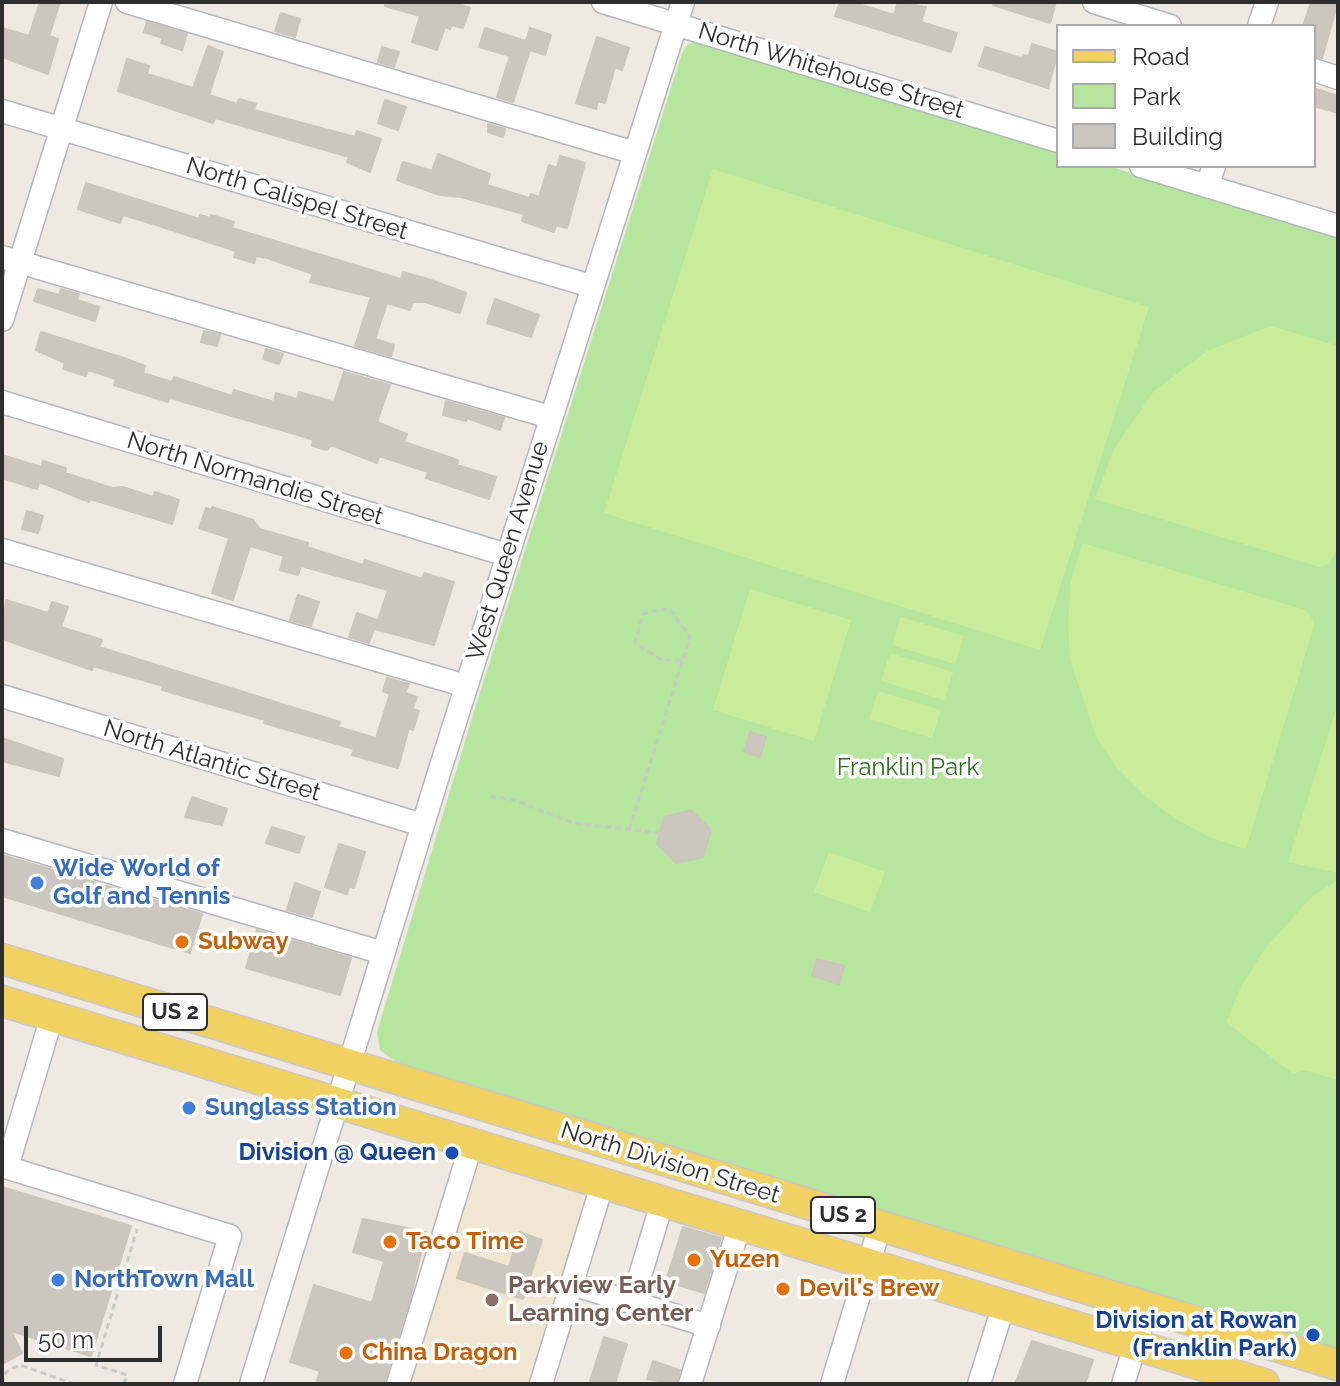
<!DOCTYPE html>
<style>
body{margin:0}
#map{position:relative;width:1340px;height:1386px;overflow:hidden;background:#efe9e1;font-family:Raleway,sans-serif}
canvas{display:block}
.frame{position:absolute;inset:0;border:4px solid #2e2e2e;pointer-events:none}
.legend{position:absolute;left:1056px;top:24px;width:260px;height:144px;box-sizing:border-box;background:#fff;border:2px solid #ababab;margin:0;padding:10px 14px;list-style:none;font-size:24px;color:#2e2e2e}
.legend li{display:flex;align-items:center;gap:16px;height:40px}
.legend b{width:40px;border:2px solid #ababab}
.scale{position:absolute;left:24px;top:1326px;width:138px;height:36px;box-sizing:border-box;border:4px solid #2e2e2e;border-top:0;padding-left:10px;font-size:24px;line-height:28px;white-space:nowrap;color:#2e2e2e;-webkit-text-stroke:6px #fff;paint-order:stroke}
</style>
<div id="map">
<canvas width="1340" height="1386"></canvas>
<div class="frame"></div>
<ul class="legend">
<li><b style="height:10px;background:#f2d163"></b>Road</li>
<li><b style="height:22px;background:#b6e59e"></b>Park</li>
<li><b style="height:22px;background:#cbc7bf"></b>Building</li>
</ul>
<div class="scale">50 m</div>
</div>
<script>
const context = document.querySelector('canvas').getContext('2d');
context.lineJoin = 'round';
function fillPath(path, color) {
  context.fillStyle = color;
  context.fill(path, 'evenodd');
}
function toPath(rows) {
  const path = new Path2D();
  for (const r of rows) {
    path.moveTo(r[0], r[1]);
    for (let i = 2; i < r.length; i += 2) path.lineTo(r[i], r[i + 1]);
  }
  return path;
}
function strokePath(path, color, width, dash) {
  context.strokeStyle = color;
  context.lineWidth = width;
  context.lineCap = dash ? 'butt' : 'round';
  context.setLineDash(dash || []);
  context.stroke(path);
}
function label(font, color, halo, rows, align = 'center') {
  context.font = font + ' Raleway,sans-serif';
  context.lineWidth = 7;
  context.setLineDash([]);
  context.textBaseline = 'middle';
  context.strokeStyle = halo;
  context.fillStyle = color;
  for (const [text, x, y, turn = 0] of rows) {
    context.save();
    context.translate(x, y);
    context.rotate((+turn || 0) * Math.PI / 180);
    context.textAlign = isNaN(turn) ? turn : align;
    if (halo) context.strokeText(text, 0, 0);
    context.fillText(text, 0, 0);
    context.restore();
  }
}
const education = toPath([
 [477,1159,575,1189,582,1195,580,1216,528,1384,403,1384]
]);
const green = toPath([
 [696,41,1058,151,1058,166,1108,166,1338,236,1338,1350,396,1062,380,1050,377,1032,473,715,682,53,687,45]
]);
const pitch = toPath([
 [713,169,1149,307,1040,650,604,513],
 [1271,326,1338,346,1338,548,1329,564,1320,567,1095,499,1113,451,1154,391,1207,351],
 [1082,543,1305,610,1311,616,1314,626,1246,849,1212,838,1177,820,1146,797,1116,767,1096,737,1070,660,1068,624,1071,582],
 [750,589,851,620,814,741,713,710],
 [901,617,964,636,955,664,892,645],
 [890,653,953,672,944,700,881,681],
 [878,691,941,710,932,738,869,719],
 [1338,703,1338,873,1288,862],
 [829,852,885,872,870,912,814,892],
 [1338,880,1338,1080,1304,1070,1293,1074,1226,1022,1241,987,1264,950,1311,897]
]);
const building = toPath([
 [40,2,60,2,49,36,58,39,48,74,2,57,2,28,29,36,40,2],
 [385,2,453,2,470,8,463,28,452,25,450,29,445,27,437,50,412,42,420,16,385,6,385,2],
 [840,2,852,2,894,15,898,2,926,7,921,22,957,33,951,52,835,16,840,2],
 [994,2,1056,2,1050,23,993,5,994,2],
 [1311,2,1338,2,1322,58,1314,56,1314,26,1303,26,1311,2],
 [281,13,300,19,295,37,275,31,281,13],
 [147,22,187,34,182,50,161,43,163,38,144,32,147,22],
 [485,28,526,41,530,28,551,35,545,55,530,50,513,102,497,97,510,56,479,47,485,28],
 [597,37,629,48,622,70,615,67,605,103,598,101,596,109,576,103,597,37],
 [1032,44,1058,52,1048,88,979,66,985,47,1022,58,1023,55,1029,56,1032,44],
 [208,46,223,52,209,95,237,104,239,99,256,104,254,110,355,137,357,131,381,139,370,172,347,162,349,157,215,118,213,123,118,91,127,59,149,66,147,74,193,88,208,46],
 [382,47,399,52,394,67,378,62,382,47],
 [1314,88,1338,96,1338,113,1314,106,1314,88],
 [385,100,406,107,398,130,378,123,385,100],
 [488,124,505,129,503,137,488,132,488,124],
 [438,154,490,174,487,185,529,198,531,194,539,197,549,165,557,168,560,156,585,163,567,228,556,225,554,232,522,221,524,214,461,197,440,195,397,180,403,162,432,171,438,154],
 [86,183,199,219,200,215,210,218,211,215,234,222,232,228,401,279,403,272,431,280,466,293,460,313,425,302,413,302,410,310,387,303,375,339,394,345,391,356,355,346,371,297,310,282,313,274,267,258,256,256,254,263,234,257,236,251,153,224,123,215,120,223,78,209,86,183],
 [38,289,59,295,61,289,79,294,77,300,99,307,95,321,34,301,38,289],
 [495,299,539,315,531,337,487,323,495,299],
 [204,331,220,335,217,346,201,342,204,331],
 [41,332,124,358,145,366,143,373,172,382,174,377,232,396,234,390,274,402,276,393,297,399,299,392,334,402,344,372,390,385,377,422,407,434,404,442,458,460,457,465,496,477,489,499,426,478,428,472,379,456,377,463,331,445,327,450,312,446,313,440,305,437,170,398,168,402,114,385,116,379,88,370,86,376,63,369,65,363,36,350,41,332],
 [266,349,283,354,279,364,263,359,266,349],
 [446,401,504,418,500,430,467,418,466,421,443,415,446,401],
 [2,455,41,467,43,461,49,463,66,468,65,473,112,488,123,487,153,497,155,492,179,500,172,524,90,499,89,502,39,482,37,489,2,478,2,455],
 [212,507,253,520,260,529,308,543,307,547,363,565,365,560,422,579,424,573,454,582,434,645,375,629,388,590,301,566,298,575,280,570,284,556,254,547,250,546,233,600,212,593,229,538,199,528,206,508,211,510,212,507],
 [27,511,43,516,38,533,22,529,27,511],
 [298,595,319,602,311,626,290,620,298,595],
 [6,600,48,613,52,602,68,607,61,627,102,640,99,647,340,722,338,727,376,738,390,694,383,691,387,678,409,684,405,693,417,697,412,709,419,711,413,730,409,728,398,768,352,755,354,749,264,723,265,720,162,690,163,686,93,666,92,670,2,639,6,600],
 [357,613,377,620,369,643,349,637,357,613],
 [750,732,766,737,760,757,744,752,750,732],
 [2,738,63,759,59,776,2,761,2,738],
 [192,797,227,809,222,825,185,817,192,797],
 [691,810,711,830,703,857,676,863,657,844,664,817,691,810],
 [272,827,304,837,299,853,266,843,272,827],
 [339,844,365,852,354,888,349,886,347,894,325,887,339,844],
 [2,855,202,914,190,953,2,896,2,855],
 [295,883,320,892,312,917,287,910,295,883],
 [257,930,351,958,340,995,246,968,257,930],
 [817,959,844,966,839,984,812,976,817,959],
 [2,1187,131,1226,91,1356,11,1331,22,1353,2,1364,2,1187],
 [363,1219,426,1232,411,1295,384,1384,316,1384,320,1371,290,1362,314,1285,372,1303,384,1261,353,1252,363,1219],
 [683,1227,721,1238,704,1293,666,1281,683,1227],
 [519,1232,542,1240,523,1299,457,1278,465,1253,509,1267,519,1232],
 [604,1337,627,1344,615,1384,589,1384,604,1337],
 [1032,1341,1093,1360,1085,1384,1015,1384,1032,1341],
 [653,1361,680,1370,676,1384,647,1379,653,1361]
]);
const path = toPath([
 [490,796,514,800,573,823,660,833],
 [629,830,690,637,669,608,643,614,635,643,662,660,682,660],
 [2,1384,6,1372,20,1365,74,1384],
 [124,1384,127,1375,96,1365,137,1229]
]);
const minor = toPath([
 [127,2,635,153],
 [603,2,1058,141],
 [1094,2,1170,26],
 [1259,26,1267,2],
 [1314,70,1338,78],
 [2,111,591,286],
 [1141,166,1338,226],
 [1207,186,1214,166],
 [2,257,550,417],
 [2,320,101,2],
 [2,402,507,555],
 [2,550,466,686],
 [2,696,422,825],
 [2,840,383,953],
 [2,1166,230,1236,185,1384],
 [7,1167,52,1016],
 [572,1284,709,1326],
 [632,1302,663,1200],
 [251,1384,437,779,683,2],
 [398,1384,472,1142],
 [541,1384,603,1182],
 [690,1384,740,1224],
 [832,1384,880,1226],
 [979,1384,1004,1304],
 [1123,1384,1147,1309]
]);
const major = toPath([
 [2,959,1338,1365],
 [2,1001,1264,1384]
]);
const markers = [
 [37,883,8,"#3f7fe0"],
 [182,942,8,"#e8710a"],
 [189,1108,8,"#3f7fe0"],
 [452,1153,8,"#1a4fb4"],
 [390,1242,8,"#e8710a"],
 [694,1260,8,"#e8710a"],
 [58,1280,8,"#3f7fe0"],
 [783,1289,8,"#e8710a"],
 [492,1300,8,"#8d6e63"],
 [1313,1335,8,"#1a4fb4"],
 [346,1353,8,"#e8710a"]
];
const shields = [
 [175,1012,64],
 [843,1215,64]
];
const shieldNames = [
 ["US 2",175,1012],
 ["US 2",843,1215]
];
const streetNames = [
 ["North Whitehouse Street",831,71,17],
 ["North Calispel Street",297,199,17],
 ["North Normandie Street",255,479,17],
 ["West Queen Avenue",508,551,-73],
 ["North Atlantic Street",212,761,17],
 ["North Division Street",670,1163,17]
];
const parkNames = [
 ["Franklin Park",908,768]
];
const shopNames = [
 ["Wide World of",53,869],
 ["Golf and Tennis",53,897],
 ["Sunglass Station",205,1108],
 ["NorthTown Mall",74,1280]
];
const foodNames = [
 ["Subway",198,942],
 ["Taco Time",406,1242],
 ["Yuzen",710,1260],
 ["Devil's Brew",799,1289],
 ["China Dragon",362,1353]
];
const transitNames = [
 ["Division @ Queen",436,1153],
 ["Division at Rowan",1297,1321],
 ["(Franklin Park)",1297,1349]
];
const educationNames = [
 ["Parkview Early",508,1286],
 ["Learning Center",508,1314]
];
fillPath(education, '#f0e6d1');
fillPath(green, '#b6e59e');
fillPath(pitch, '#c9ec9a');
fillPath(building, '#cbc7bf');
strokePath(building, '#cbc5ba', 2);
strokePath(minor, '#b4b7c1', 25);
strokePath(major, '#c9c9c9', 33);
strokePath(path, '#c9c9c9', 3, [6, 4]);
strokePath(minor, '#fff', 22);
strokePath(major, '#f2d163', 30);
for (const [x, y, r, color] of markers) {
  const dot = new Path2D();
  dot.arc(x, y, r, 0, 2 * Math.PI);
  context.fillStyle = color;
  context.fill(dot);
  strokePath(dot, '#fff', 3);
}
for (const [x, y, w] of shields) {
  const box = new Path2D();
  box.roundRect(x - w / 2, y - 18, w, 36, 6);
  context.fillStyle = '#fff';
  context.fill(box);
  strokePath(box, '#2e2e2e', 2);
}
label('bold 22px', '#2e2e2e', null, shieldNames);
label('24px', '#2e2e2e', '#fff', streetNames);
label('24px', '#2c6e1b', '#fff', parkNames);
label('bold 24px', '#366cbe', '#fff', shopNames, 'left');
label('bold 24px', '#c56008', '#fff', foodNames, 'left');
label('bold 24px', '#164399', '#fff', transitNames, 'right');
label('bold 24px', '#785e54', '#fff', educationNames, 'left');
</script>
